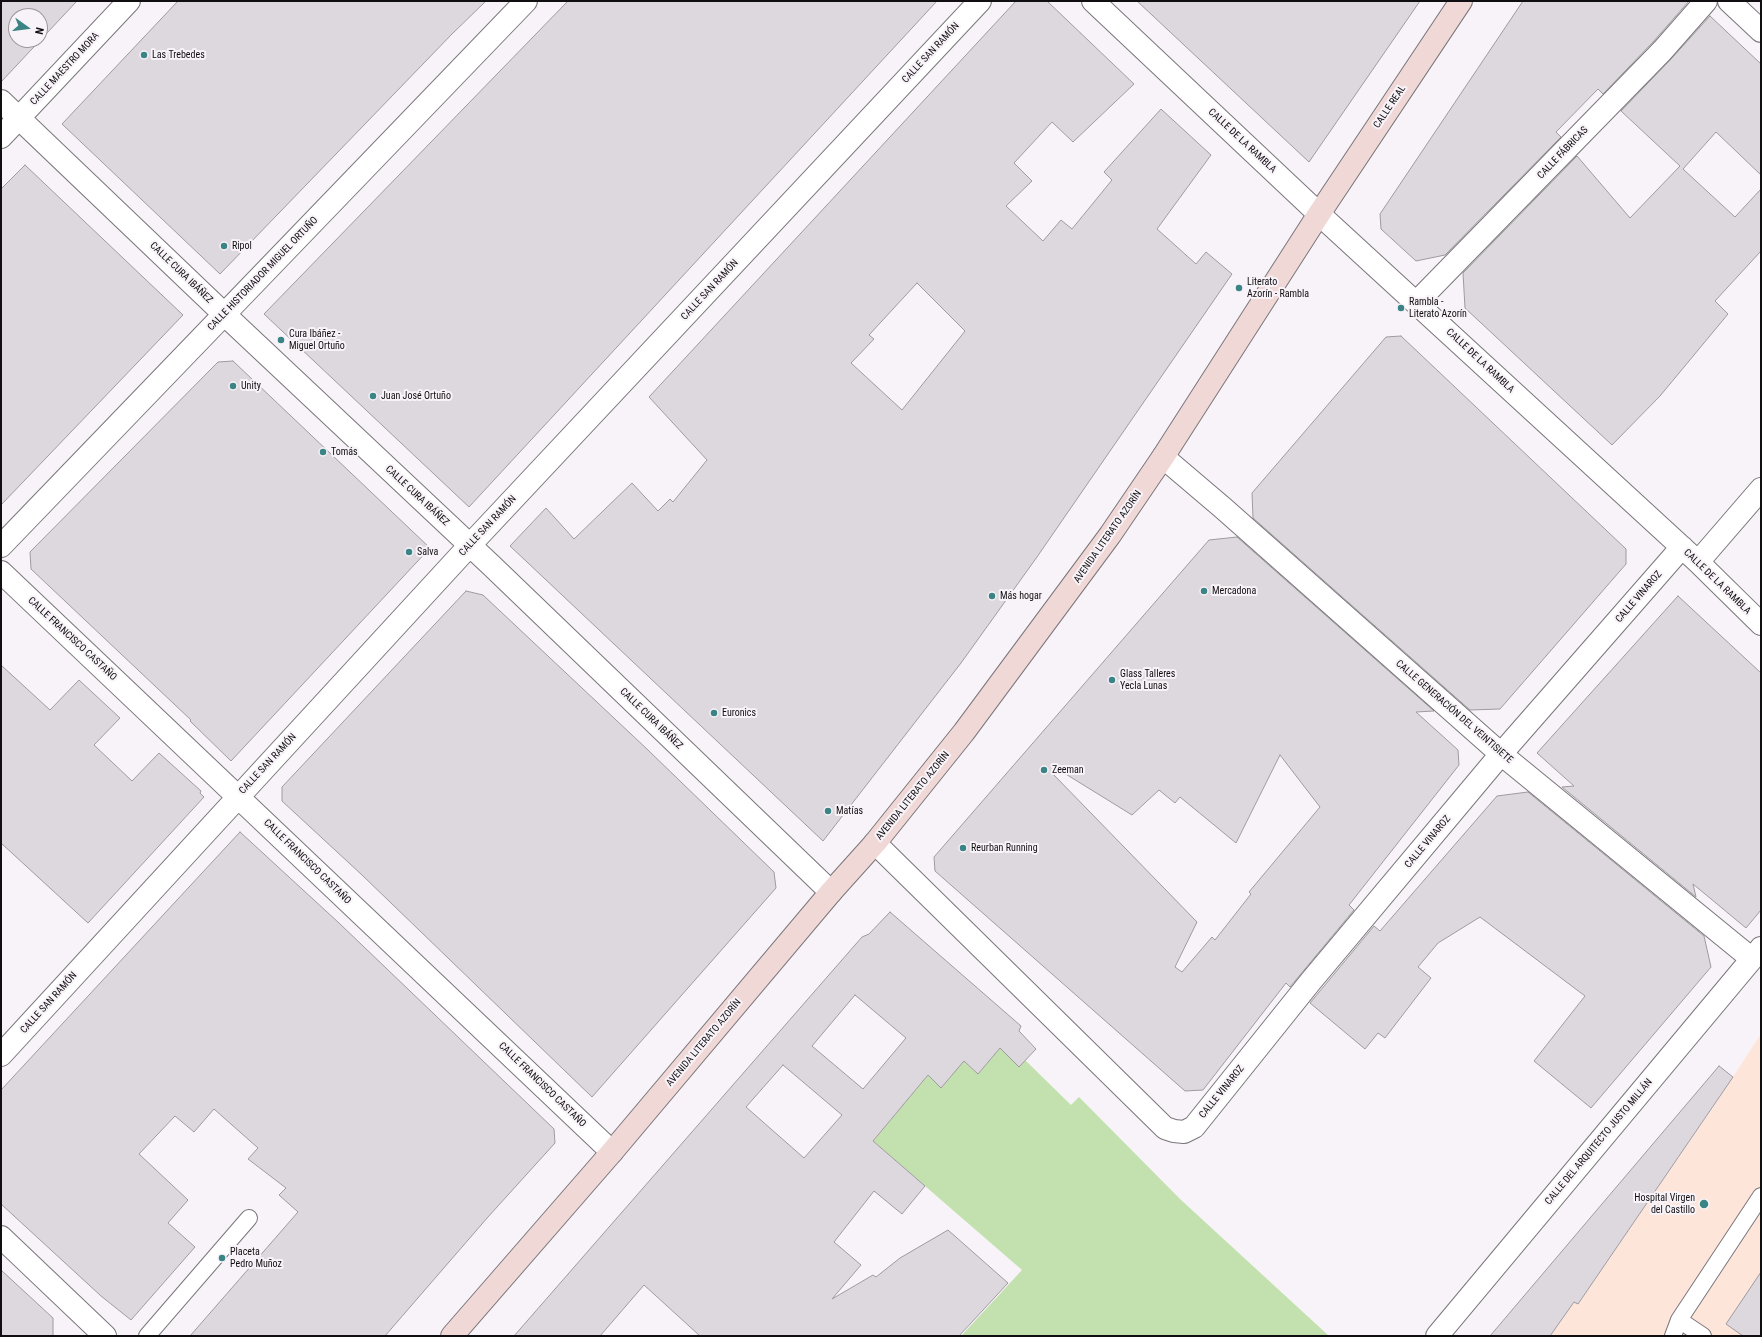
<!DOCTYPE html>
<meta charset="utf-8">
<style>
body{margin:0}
#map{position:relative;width:1762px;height:1337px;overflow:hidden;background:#f8f3f8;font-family:"Roboto Condensed",sans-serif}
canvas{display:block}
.frame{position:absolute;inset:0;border:2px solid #100e10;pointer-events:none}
.north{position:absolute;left:8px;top:8px;width:40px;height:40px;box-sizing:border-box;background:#f8f3f8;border:1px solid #9b979b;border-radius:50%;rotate:104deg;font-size:11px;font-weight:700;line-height:16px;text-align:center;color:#100e10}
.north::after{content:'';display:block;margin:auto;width:14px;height:18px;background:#3b8485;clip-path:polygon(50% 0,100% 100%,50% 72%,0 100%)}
</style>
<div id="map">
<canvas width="1762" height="1337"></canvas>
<div class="frame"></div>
<div class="north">N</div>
</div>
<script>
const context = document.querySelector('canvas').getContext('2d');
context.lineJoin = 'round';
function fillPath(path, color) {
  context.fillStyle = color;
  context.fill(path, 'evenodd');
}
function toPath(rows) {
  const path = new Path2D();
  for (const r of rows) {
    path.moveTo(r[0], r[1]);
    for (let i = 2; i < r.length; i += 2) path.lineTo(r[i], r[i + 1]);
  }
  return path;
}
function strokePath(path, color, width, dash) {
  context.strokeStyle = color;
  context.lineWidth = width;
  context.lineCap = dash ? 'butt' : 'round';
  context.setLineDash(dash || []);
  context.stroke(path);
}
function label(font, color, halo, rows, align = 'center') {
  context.font = font + ' "Roboto Condensed",sans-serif';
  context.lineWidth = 4;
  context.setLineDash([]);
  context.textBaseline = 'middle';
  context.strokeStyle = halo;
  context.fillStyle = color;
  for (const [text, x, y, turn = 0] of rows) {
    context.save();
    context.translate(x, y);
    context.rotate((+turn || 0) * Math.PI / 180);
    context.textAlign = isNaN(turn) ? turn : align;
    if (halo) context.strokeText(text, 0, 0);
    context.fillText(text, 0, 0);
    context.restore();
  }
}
const medical = toPath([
 [1761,1034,1761,1336,1550,1336,1574,1302,1579,1303,1714,1106]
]);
const green = toPath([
 [1000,1048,1018,1066,1025,1060,1071,1105,1079,1097,1180,1199,1329,1336,961,1336,1022,1270,873,1141,928,1075,941,1088,953,1074,951,1049,978,1074]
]);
const building = toPath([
 [1,1,77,1,1,82,1,1],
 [16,16,40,16,40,40,16,40,16,16],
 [178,1,486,1,452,34,220,274,62,124,178,1],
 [568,1,937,1,469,507,264,314,568,1],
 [1016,1,1047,1,1134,84,1073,142,1052,122,1014,163,1032,181,1006,206,1043,241,1061,220,1072,229,1112,180,1104,172,1161,109,1211,155,1157,229,1196,264,1206,252,1232,274,1037,557,961,663,823,841,510,546,546,508,574,539,632,483,658,511,670,499,673,502,707,460,649,397,1016,1],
 [917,283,965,331,902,410,851,363,874,339,869,335,917,283],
 [1137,1,1420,1,1309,162,1137,1],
 [1523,1,1689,1,1653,42,1603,94,1598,89,1556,132,1561,137,1445,255,1416,261,1381,229,1380,214,1523,1],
 [1710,16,1761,64,1761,175,1716,132,1683,169,1735,217,1761,189,1761,251,1715,301,1728,314,1660,396,1612,445,1465,308,1463,273,1577,156,1630,218,1680,166,1621,111,1671,59,1710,16],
 [25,165,183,315,1,505,1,189,25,165],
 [1401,336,1626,549,1626,564,1500,709,1470,710,1253,518,1252,493,1386,337,1401,336],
 [233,361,430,548,231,761,190,721,191,720,31,569,30,552,218,362,233,361],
 [1237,537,1434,711,1416,712,1458,750,1459,765,1349,905,1354,910,1290,987,1286,983,1203,1090,1185,1091,935,871,934,857,1209,540,1237,537],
 [1280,755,1320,807,1249,892,1251,894,1215,940,1212,937,1182,972,1175,967,1197,922,1052,773,1056,768,1132,815,1159,790,1175,803,1180,797,1236,843,1280,755],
 [466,591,483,595,648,750,774,872,776,888,592,1097,362,875,282,801,282,787,466,591],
 [1678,596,1761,673,1761,910,1746,928,1693,884,1696,897,1562,787,1574,786,1537,753,1678,596],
 [1,665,50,710,79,680,120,718,94,745,132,781,159,753,201,791,200,793,204,797,88,923,1,843,1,665],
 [1528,792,1704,936,1711,967,1591,1108,1534,1061,1585,996,1480,917,1438,943,1418,967,1431,978,1385,1038,1378,1033,1365,1049,1310,1003,1374,926,1380,931,1497,796,1528,792],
 [240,832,339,923,554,1129,555,1143,488,1217,385,1336,190,1336,298,1212,279,1195,286,1188,248,1159,258,1148,214,1109,194,1132,175,1116,139,1154,188,1200,168,1223,195,1247,131,1320,101,1296,1,1204,1,1090,240,832],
 [890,912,1021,1026,1019,1031,1036,1049,1019,1067,1000,1048,978,1074,964,1061,941,1088,928,1075,873,1141,925,1186,902,1214,874,1191,834,1242,861,1265,832,1299,873,1275,876,1277,900,1258,948,1230,1008,1283,959,1336,700,1336,644,1285,600,1336,514,1336,855,945,862,937,869,934,890,912],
 [855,995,906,1038,863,1089,812,1046,855,995],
 [783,1065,842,1115,804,1158,746,1107,783,1065],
 [1719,1066,1733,1077,1578,1304,1574,1302,1550,1336,1490,1336,1719,1066],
 [1,1270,53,1318,53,1336,1,1336,1,1270],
 [1761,1272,1761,1336,1743,1336,1726,1324,1761,1272]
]);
const lane = toPath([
 [147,1336,249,1218],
 [1673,1336,1679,1320],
 [1703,1336,1679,1320,1761,1196]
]);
const street = toPath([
 [1093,1,1319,214,1698,562,1761,624],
 [1729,1,1761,31],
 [1,101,224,314,492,566,831,892],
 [1,137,129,1],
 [1417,302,1662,51,1706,1],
 [1163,457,1223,508,1501,754,1752,959],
 [1,546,526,1],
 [1698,562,1761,489],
 [1,572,612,1152],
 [875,843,1165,1128,1174,1131,1184,1132,1194,1127,1311,981,1501,754,1682,547],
 [1,1055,470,545,980,1],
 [1,1237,105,1336],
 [1437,1336,1761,948]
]);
const secondary = toPath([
 [452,1336,612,1152,831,892,875,843,964,732,1110,535,1163,457,1319,214,1461,1]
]);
const markers = [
 [144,55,4,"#3b8485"],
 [224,246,4,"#3b8485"],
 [1239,288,4,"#3b8485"],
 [1401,308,4,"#3b8485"],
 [281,340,4,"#3b8485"],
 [233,386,4,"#3b8485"],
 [373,396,4,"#3b8485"],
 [323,452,4,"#3b8485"],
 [409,552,4,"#3b8485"],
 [1204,591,4,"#3b8485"],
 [992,596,4,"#3b8485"],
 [1112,680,4,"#3b8485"],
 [714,713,4,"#3b8485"],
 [1044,770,4,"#3b8485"],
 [828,811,4,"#3b8485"],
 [963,848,4,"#3b8485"],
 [1704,1204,5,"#3b8485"],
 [222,1258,4,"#3b8485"]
];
const streetNames = [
 ["CALLE SAN RAMÓN",931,53,-47],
 ["CALLE MAESTRO MORA",65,69,-47],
 ["CALLE REAL",1390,107,-56],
 ["CALLE DE LA RAMBLA",1242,141,43],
 ["CALLE FÁBRICAS",1563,153,-46],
 ["CALLE CURA IBÁÑEZ",181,273,44],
 ["CALLE HISTORIADOR MIGUEL ORTUÑO",263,274,-46],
 ["CALLE SAN RAMÓN",710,290,-47],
 ["CALLE DE LA RAMBLA",1480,361,43],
 ["CALLE CURA IBÁÑEZ",417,496,43],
 ["CALLE SAN RAMÓN",488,526,-47],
 ["AVENIDA LITERATO AZORÍN",1108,537,-55],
 ["CALLE DE LA RAMBLA",1717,582,44],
 ["CALLE VINAROZ",1639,597,-49],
 ["CALLE FRANCISCO CASTAÑO",72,639,43],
 ["CALLE GENERACIÓN DEL VEINTISIETE",1454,712,41],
 ["CALLE CURA IBÁÑEZ",651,719,44],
 ["CALLE SAN RAMÓN",268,764,-47],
 ["AVENIDA LITERATO AZORÍN",913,796,-51],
 ["CALLE VINAROZ",1428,842,-50],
 ["CALLE FRANCISCO CASTAÑO",307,862,44],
 ["CALLE SAN RAMÓN",49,1003,-48],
 ["AVENIDA LITERATO AZORÍN",704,1043,-50],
 ["CALLE FRANCISCO CASTAÑO",542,1085,44],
 ["CALLE VINAROZ",1222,1092,-51],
 ["CALLE DEL ARQUITECTO JUSTO MILLÁN",1599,1142,-50]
];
const poiNames = [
 ["Las Trebedes",152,55],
 ["Ripol",232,246],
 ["Literato",1247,282],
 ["Azorín - Rambla",1247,294],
 ["Rambla -",1409,302],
 ["Literato Azorín",1409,314],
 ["Cura Ibáñez -",289,334],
 ["Miguel Ortuño",289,346],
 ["Unity",241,386],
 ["Juan José Ortuño",381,396],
 ["Tomás",331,452],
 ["Salva",417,552],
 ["Mercadona",1212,591],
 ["Más hogar",1000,596],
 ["Glass Talleres",1120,674],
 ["Yecla Lunas",1120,686],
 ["Euronics",722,713],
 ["Zeeman",1052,770],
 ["Matías",836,811],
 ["Reurban Running",971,848],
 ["Hospital Virgen",1695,1198,"right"],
 ["del Castillo",1695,1210,"right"],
 ["Placeta",230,1252],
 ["Pedro Muñoz",230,1264]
];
fillPath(medical, '#fde5da');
fillPath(green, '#c2e1ae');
fillPath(building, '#ddd8dd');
strokePath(building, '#9f9a9f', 1);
strokePath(lane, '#7a767b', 18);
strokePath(street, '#7a767b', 24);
strokePath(secondary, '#7a767b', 24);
strokePath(lane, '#fff', 16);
strokePath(street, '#fff', 22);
strokePath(secondary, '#f0d8d6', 22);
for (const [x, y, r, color] of markers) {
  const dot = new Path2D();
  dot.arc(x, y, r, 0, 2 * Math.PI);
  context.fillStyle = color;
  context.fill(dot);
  strokePath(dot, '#f8f3f8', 1.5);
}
label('10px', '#100e10', '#f8f3f8', streetNames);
label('10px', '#100e10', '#f8f3f8', poiNames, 'left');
</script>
